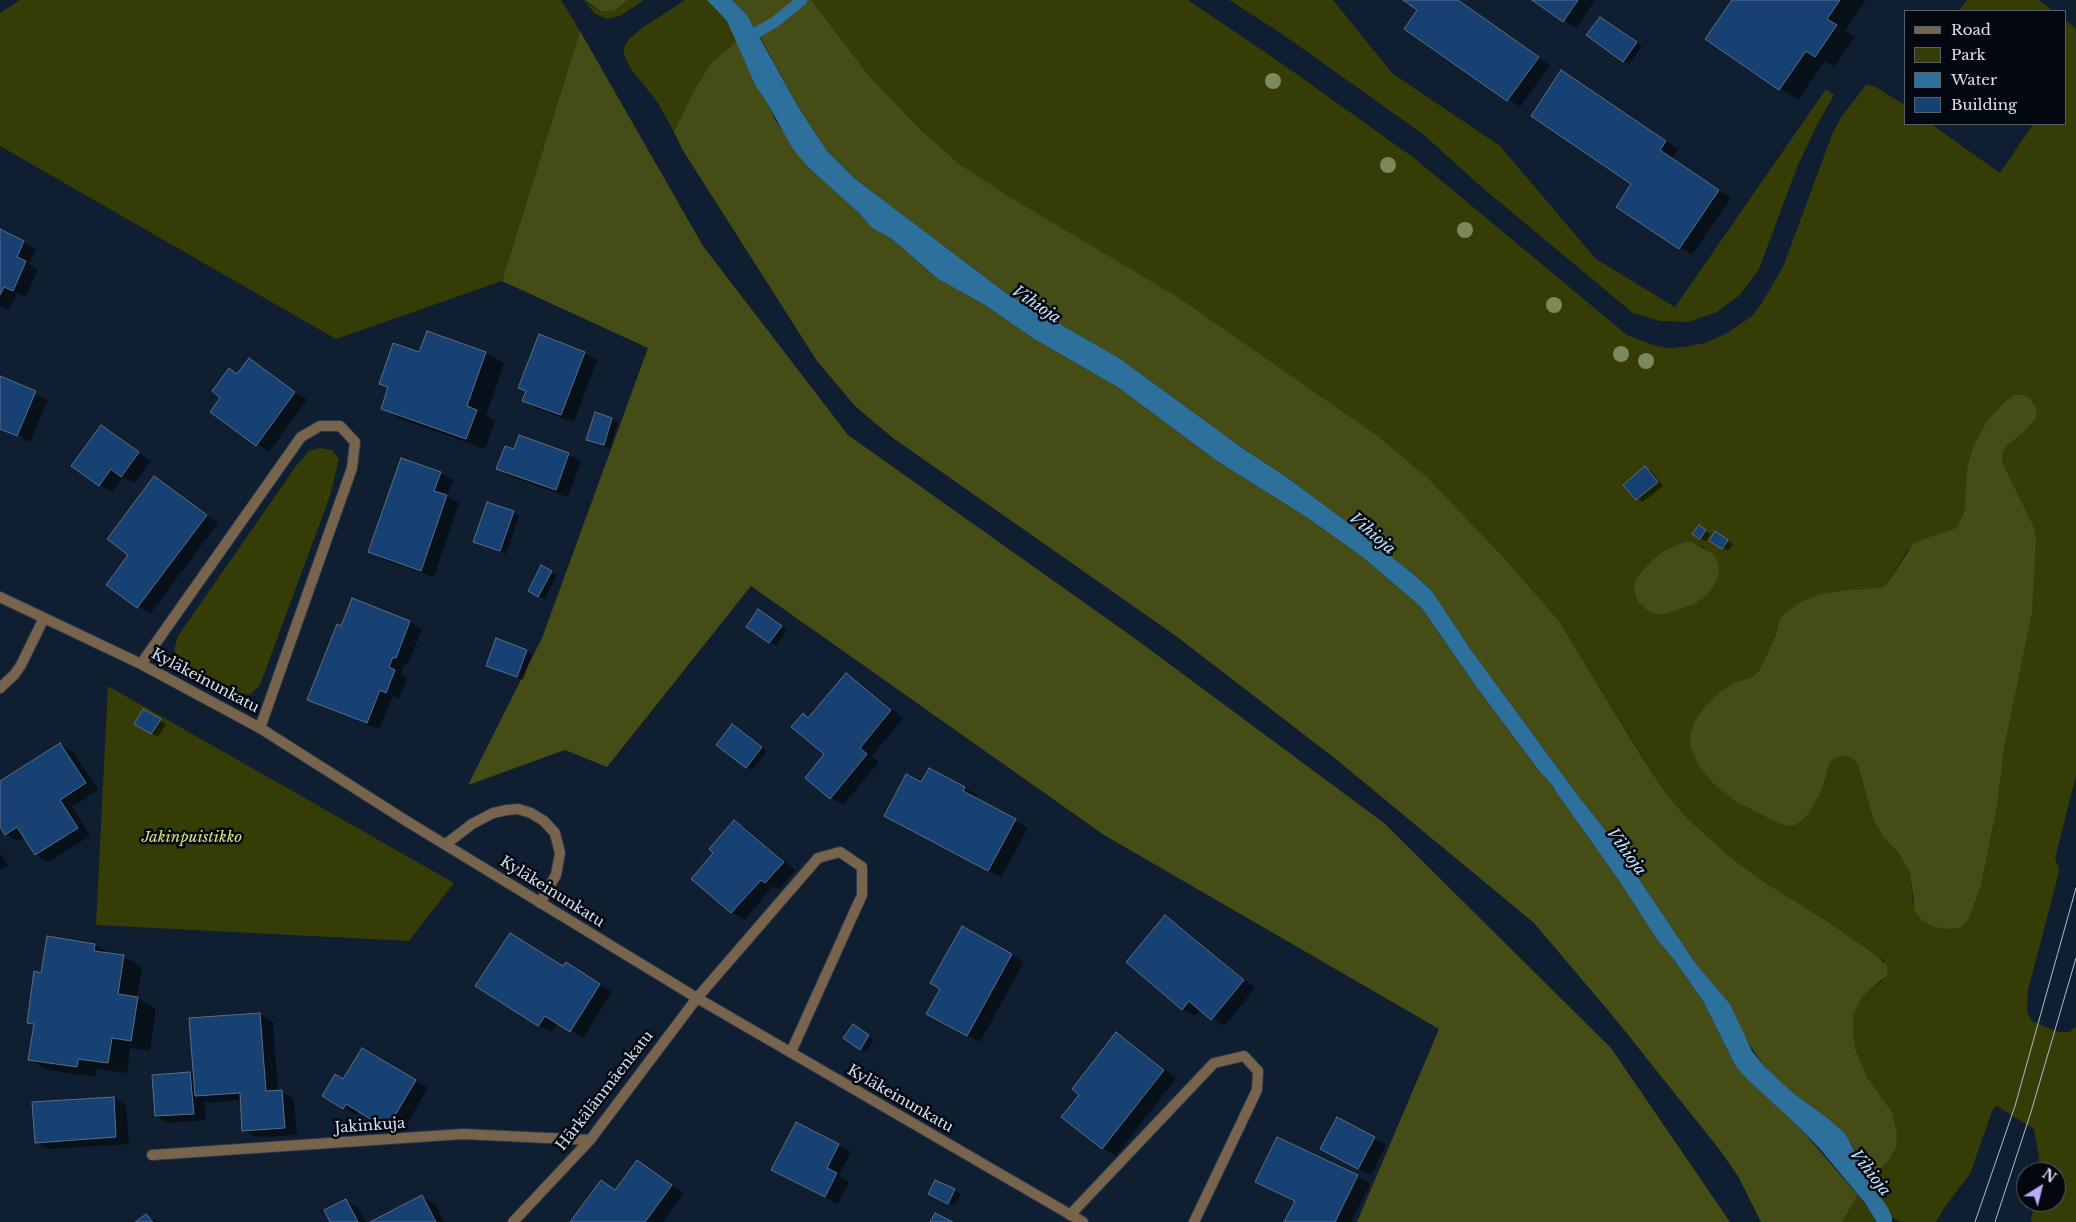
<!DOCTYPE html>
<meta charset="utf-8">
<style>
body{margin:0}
#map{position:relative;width:2076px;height:1222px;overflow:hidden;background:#0f1e31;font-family:"Libre Baskerville",serif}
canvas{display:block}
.legend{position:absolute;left:1904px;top:10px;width:162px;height:115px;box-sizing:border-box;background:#030810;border:1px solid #575f69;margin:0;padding:6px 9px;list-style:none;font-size:15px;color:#d6e1ee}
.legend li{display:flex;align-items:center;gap:10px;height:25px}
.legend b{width:25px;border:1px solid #575f69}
.north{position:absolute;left:2016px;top:1162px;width:50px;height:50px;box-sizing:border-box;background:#030810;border:1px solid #575f69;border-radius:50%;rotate:36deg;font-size:14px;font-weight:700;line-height:20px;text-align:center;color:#d6e1ee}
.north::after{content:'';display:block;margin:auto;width:18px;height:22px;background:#baaaf6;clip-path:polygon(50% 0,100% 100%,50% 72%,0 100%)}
</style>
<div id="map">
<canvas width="2076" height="1222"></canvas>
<ul class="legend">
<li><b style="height:6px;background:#78644c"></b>Road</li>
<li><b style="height:14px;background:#353c06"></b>Park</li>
<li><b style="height:14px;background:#2d709c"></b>Water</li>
<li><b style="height:14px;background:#184173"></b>Building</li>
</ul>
<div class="north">N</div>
</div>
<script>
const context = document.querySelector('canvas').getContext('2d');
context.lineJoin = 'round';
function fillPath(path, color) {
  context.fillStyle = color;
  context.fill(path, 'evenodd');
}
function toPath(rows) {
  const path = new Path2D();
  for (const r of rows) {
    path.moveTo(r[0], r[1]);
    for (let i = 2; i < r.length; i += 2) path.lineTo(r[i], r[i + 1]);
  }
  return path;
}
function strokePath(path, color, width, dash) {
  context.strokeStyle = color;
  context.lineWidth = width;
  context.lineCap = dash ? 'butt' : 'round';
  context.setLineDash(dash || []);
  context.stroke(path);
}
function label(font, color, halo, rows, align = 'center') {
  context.font = font + ' "Libre Baskerville",serif';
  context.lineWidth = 5;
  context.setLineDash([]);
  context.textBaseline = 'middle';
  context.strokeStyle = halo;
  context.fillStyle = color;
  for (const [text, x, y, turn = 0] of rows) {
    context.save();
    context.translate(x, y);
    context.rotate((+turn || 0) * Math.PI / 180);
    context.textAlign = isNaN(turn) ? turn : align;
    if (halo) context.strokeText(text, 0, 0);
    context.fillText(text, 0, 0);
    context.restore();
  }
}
const green = toPath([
 [20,0,561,0,580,31,502,281,336,339,0,146,0,13],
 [628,0,644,0,620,16,607,19,595,14,586,3,601,11,614,11],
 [685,0,707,0,727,21,737,41,711,63,694,90,674,132,658,103,631,69,624,55,624,48,628,40,642,28],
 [811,0,1188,0,1281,63,1414,158,1627,335,1653,345,1669,348,1684,347,1705,343,1727,333,1752,316,1761,304,1783,267,1833,132,1842,116,1866,85,1874,86,1905,105,1905,124,1931,124,2000,173,2033,124,2065,124,2065,20,2076,29,2076,775,2055,859,2059,868,2058,876,2028,990,2027,1012,2032,1021,2058,1032,2069,1032,2076,1027,2076,1222,2031,1222,2034,1202,2056,1202,2056,1172,2038,1172,2039,1158,2034,1129,1997,1106,1993,1109,1970,1174,1944,1208,1936,1222,1900,1222,1892,1217,1867,1173,1883,1167,1892,1112,1867,1077,1856,1051,1853,1033,1853,1016,1861,997,1882,981,1884,961,1827,921,1761,880,1729,856,1688,819,1667,795,1640,753,1559,621,1508,562,1429,479,958,163,918,127,871,78],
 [2014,395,2023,433,2005,447,2002,456,2003,464,2033,525,1997,807,1981,886,1970,916,1913,903,1910,873,1898,852,1883,837,1873,819,1858,765,1853,759,1847,756,1838,757,1830,762,1823,787,1736,682,1750,678,1759,671,1775,637,1778,625,1881,588,1887,584,1907,551,1920,540,1956,528,1964,513,1967,469,1987,421,2005,401],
 [1686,541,1704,547,1695,604,1665,614,1655,614,1634,586,1636,578,1652,560,1667,549],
 [1229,0,1333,0,1392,73,1500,146,1596,259,1675,307,1826,89,1834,95,1817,125,1798,165,1759,269,1740,295,1717,312,1688,322,1660,321,1633,313,1478,184,1424,135,1282,34],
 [1967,0,2039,0,2053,11,1959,11],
 [320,448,332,450,339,459,330,496,260,685,250,695,238,693,181,664,174,650,178,636,296,466,309,451],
 [108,686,454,883,409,941,96,925],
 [1858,1195,1873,1214,1877,1222,1842,1222]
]);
const forest = toPath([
 [584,0,628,0,614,11,601,11],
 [732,0,811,0,871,78,918,127,958,163,1008,196,1179,298,1376,435,1429,479,1508,562,1559,621,1640,754,1667,795,1688,819,1729,856,1761,880,1827,921,1877,956,1888,967,1887,975,1862,997,1853,1016,1853,1033,1856,1051,1867,1077,1892,1112,1897,1134,1896,1147,1890,1158,1883,1167,1867,1173,1845,1133,1825,1116,1793,1093,1764,1066,1743,1035,1730,1004,1696,964,1613,840,1576,793,1471,650,1432,591,1413,574,1358,530,1285,476,1245,450,1119,358,1006,293,854,178,827,151,800,110,756,30,747,15],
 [580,31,703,246,848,435,1137,640,1384,823,1611,1048,1730,1222,1357,1222,1439,1029,1104,835,751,586,607,767,565,750,468,785,542,638,648,348,502,281],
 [737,41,756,87,766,101,776,121,809,168,859,213,872,228,892,239,938,279,985,305,1031,337,1119,388,1217,461,1308,518,1365,559,1421,607,1478,689,1540,772,1553,786,1556,792,1620,882,1656,938,1675,961,1703,1001,1736,1067,1748,1080,1800,1128,1858,1195,1842,1222,1761,1222,1738,1176,1719,1149,1617,1021,1534,923,1337,760,1176,636,893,438,855,406,817,361,682,149,674,132,694,90,711,63],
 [2014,395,2023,395,2029,398,2037,409,2035,419,2023,433,2005,447,2002,456,2003,464,2033,525,2036,539,2032,612,2005,743,1997,807,1981,886,1970,916,1965,924,1959,928,1944,929,1932,926,1921,919,1915,911,1910,873,1898,852,1883,837,1873,819,1858,765,1853,759,1847,756,1838,757,1830,762,1823,787,1809,813,1796,825,1788,826,1778,823,1735,801,1713,783,1700,767,1691,748,1690,736,1694,723,1704,708,1720,692,1736,682,1750,678,1759,671,1775,637,1778,625,1782,616,1789,610,1801,602,1821,594,1847,590,1881,588,1887,584,1913,544,1920,540,1956,528,1964,513,1967,469,1973,447,1987,421,2005,401],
 [1686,541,1694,543,1713,554,1718,563,1719,572,1715,584,1708,593,1695,604,1665,614,1655,614,1647,610,1638,602,1635,593,1634,586,1636,578,1652,560,1667,549]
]);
const water = toPath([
 [707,0,732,0,747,15,800,110,827,151,854,178,1006,293,1119,358,1245,450,1285,476,1358,530,1413,574,1432,591,1471,650,1576,793,1613,840,1696,964,1730,1004,1752,1051,1764,1066,1793,1093,1825,1116,1845,1133,1872,1185,1888,1208,1892,1217,1892,1222,1877,1222,1865,1203,1820,1149,1800,1128,1748,1080,1736,1067,1703,1001,1675,961,1656,938,1620,882,1556,792,1553,786,1540,772,1478,689,1421,607,1365,559,1308,518,1217,461,1119,388,1031,337,985,305,938,279,892,239,872,228,859,213,809,168,793,149,766,101,756,87,727,21]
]);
const shadow = toPath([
 [1405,0,1458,0,1550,65,1520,107,1406,29,1419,9],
 [1534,0,1595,0,1576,28],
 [1733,0,1866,0,1845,30,1855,37,1834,67,1825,61,1798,100,1707,38],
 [1606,22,1642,46,1629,64,1623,61],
 [1574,79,1678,149,1672,159,1731,198,1692,255,1618,207,1633,184],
 [0,231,36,249,29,264,38,269,26,297,17,293,9,310,0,306],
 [485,353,504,363,486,416,495,421,485,449,401,419,382,408,389,388,380,383,420,354],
 [585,353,597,360,574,422,536,408,524,400,527,392,520,387],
 [249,360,307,400,269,452,211,412],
 [0,378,48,400,30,442,23,439,23,437,0,428,0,430],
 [596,414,618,422,610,448,588,439],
 [101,427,151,461,134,483,123,477,112,492,99,485],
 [568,454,581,461,568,497,510,476,498,469],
 [1645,468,1651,471,1663,486,1643,502,1637,499],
 [441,473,453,480,447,496,459,503,434,577,382,559,370,552],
 [154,477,218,523,150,614,107,585,130,554],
 [513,512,519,516,506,554,474,541],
 [1700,528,1711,534,1706,541,1700,538],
 [1721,536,1733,544,1728,551,1710,541],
 [541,567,557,575,545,599,529,591],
 [352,600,410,622,422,629,408,664,405,663,401,675,407,679,399,699,393,696,379,729,321,706,309,699],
 [764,614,787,630,776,646,747,627],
 [526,651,532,654,523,680,488,665],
 [846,675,858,682,903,718,872,756,879,762,843,805,831,798,826,754,803,715,810,719],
 [143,710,166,724,158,737,135,723],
 [738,729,767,751,752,770,747,767],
 [60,744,73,752,98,790,72,807,90,836,48,862,36,854,25,837,18,841,6,834,0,825,0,783],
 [929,769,977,795,975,799,1028,828,1001,877,898,823],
 [735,822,747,829,795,870,779,889,773,886,745,920,732,912,693,878,715,853],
 [0,853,8,865,0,870],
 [1165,916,1178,924,1255,988,1224,1026,1200,1009,1195,1016,1183,1009],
 [963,928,1024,962,980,1042,928,1014,942,989],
 [95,945,111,954,123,956,142,967,137,998,156,1009,150,1051,130,1048,127,1073,97,1069,96,1077,48,1070,30,1059,35,1026,28,1022,42,974],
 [563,968,578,971,612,992,583,1038,558,1022,551,1032,477,986],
 [260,1014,273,1022,278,1092,281,1091,294,1099,297,1135,256,1137,244,1130,241,1100,208,1103,204,1100,206,1120,168,1123,156,1116,153,1076,190,1073,194,1075],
 [859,1029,874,1040,866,1052,860,1049],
 [1116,1034,1129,1041,1176,1078,1116,1156,1103,1148,1063,1117,1081,1094],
 [363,1049,428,1088,400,1135,359,1110,356,1115,344,1108,344,1081],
 [114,1098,126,1105,129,1144,48,1149,36,1142],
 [1374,1138,1386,1145,1371,1175,1334,1156],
 [838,1145,851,1152,839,1176,849,1182,838,1204,785,1177],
 [638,1162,684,1193,663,1222,571,1222,601,1181,617,1191],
 [1357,1176,1370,1184,1351,1222,1286,1222,1296,1201,1257,1182],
 [935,1181,961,1194,954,1206,935,1197],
 [422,1197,435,1204,444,1222,373,1222],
 [346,1200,358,1208,366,1222,332,1222],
 [146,1215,158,1222,137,1222]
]);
const stream = toPath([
 [745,39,775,22,802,0]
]);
const building = toPath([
 [1403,0,1458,0,1539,57,1507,101,1404,29,1417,10,1403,0],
 [1532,0,1578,0,1563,22,1532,0],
 [1732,0,1840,0,1827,19,1837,25,1815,57,1806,51,1779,90,1705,39,1732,0],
 [1600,17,1637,42,1623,62,1586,35,1600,17],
 [1561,70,1666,141,1660,150,1719,190,1679,249,1616,207,1631,184,1531,116,1561,70],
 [0,229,24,241,17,257,26,261,13,291,4,287,0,295,0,229],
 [427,331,486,352,467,406,477,410,466,439,381,409,388,387,379,384,393,343,419,352,427,331],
 [539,334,585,352,561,415,522,401,526,391,518,388,539,334],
 [249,358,295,392,256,446,210,412,220,398,212,391,229,368,237,374,249,358],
 [0,376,36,391,17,436,0,429,0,376],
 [595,412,612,418,604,445,586,440,595,412],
 [101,425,139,452,121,477,111,469,99,486,71,466,101,425],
 [519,435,569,453,556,490,496,469,505,446,514,449,519,435],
 [401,458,441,472,434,491,447,495,421,571,368,552,401,458],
 [1645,466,1658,482,1636,500,1623,485,1645,466],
 [154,476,207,515,137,608,106,585,128,555,107,539,154,476],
 [487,502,514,511,500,551,473,542,487,502],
 [1699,525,1706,530,1700,539,1692,534,1699,525],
 [1715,531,1728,540,1722,549,1709,541,1715,531],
 [541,565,552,571,538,597,528,591,541,565],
 [352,598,410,621,396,658,393,657,389,667,395,670,386,693,380,690,367,723,307,700,337,624,341,626,352,598],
 [758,609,782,626,769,643,746,627,758,609],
 [496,638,527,650,517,677,486,666,496,638],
 [846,673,891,710,860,748,867,754,830,799,805,778,824,754,791,727,803,713,808,718,846,673],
 [143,709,161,719,151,734,134,724,143,709],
 [732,724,762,747,746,768,716,745,732,724],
 [60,743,86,783,60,800,78,828,35,855,17,827,5,835,0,827,0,781,60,743],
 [929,768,965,787,963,791,1016,819,988,871,884,816,906,774,921,782,929,768],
 [734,820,784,862,765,883,761,880,731,913,691,879,713,853,709,849,734,820],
 [1165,915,1244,980,1211,1020,1189,1001,1182,1010,1126,962,1165,915],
 [962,926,1012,954,967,1036,926,1014,940,989,930,983,962,926],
 [510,933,563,966,566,962,600,984,570,1032,545,1016,538,1026,475,986,510,933],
 [47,936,95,944,94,951,124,955,118,994,138,997,131,1041,112,1038,108,1063,78,1059,77,1067,28,1060,34,1024,27,1023,34,971,41,973,47,936],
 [260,1013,266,1091,282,1090,285,1128,242,1131,240,1093,195,1096,189,1018,260,1013],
 [853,1024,869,1035,860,1050,843,1038,853,1024],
 [1116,1032,1164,1070,1102,1149,1061,1117,1079,1095,1072,1089,1116,1032],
 [362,1048,416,1080,387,1129,346,1104,343,1109,322,1096,335,1074,343,1079,362,1048],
 [190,1072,194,1114,155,1116,152,1075,190,1072],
 [114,1097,116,1137,35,1143,32,1102,114,1097],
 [1337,1117,1375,1137,1358,1169,1320,1149,1337,1117],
 [796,1122,839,1144,827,1168,837,1173,825,1197,771,1170,796,1122],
 [1277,1137,1358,1175,1335,1222,1284,1222,1295,1201,1255,1182,1277,1137],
 [637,1160,672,1185,645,1222,570,1222,601,1180,615,1190,637,1160],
 [935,1180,955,1189,948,1204,928,1194,935,1180],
 [422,1195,436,1222,370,1222,422,1195],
 [346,1199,358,1222,330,1222,324,1210,346,1199],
 [935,1213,953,1222,930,1222,935,1213],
 [146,1214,153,1222,135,1222,146,1214]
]);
const lane = toPath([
 [141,664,301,437,320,426,340,426,355,442,352,468,260,728],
 [446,844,472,824,493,813,507,810,518,809,531,813,544,821,555,833,560,853,556,875,540,903],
 [697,998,818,858,840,852,862,867,862,895,791,1052],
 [1070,1215,1214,1063,1244,1056,1258,1071,1257,1090,1194,1222]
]);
const street = toPath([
 [0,597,141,664,260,728,408,822,697,998,1083,1222],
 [0,688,14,675,21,665,44,618],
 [152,1155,463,1134,590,1140],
 [513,1222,590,1140,697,998]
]);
const tram = toPath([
 [1975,1222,2015,1106,2076,888],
 [1995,1222,2031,1112,2076,958]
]);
const trees = [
 [1273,81],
 [1388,165],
 [1465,230],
 [1554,305],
 [1621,354],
 [1646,361]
];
const streetNames = [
 ["Kyläkeinunkatu",205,681,28],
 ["Kyläkeinunkatu",552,892,32],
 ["Härkälänmäenkatu",605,1091,-52],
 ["Kyläkeinunkatu",900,1099,30],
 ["Jakinkuja",370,1126,-4]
];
const parkNames = [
 ["Jakinpuistikko",192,838]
];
const waterNames = [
 ["Vihioja",1036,305,34],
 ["Vihioja",1372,534,41],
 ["Vihioja",1626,852,54],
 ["Vihioja",1870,1173,52]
];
fillPath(green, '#353c06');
fillPath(forest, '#454c15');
fillPath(water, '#2d709c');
fillPath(shadow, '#0007');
strokePath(stream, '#2d709c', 11);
fillPath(building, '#184173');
strokePath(building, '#5b6e85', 1);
strokePath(lane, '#2b394b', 12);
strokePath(street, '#2b394b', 12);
strokePath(lane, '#78644c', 10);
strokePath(street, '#78644c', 10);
strokePath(tram, '#b0bbca', 1);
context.fillStyle = '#7a8a5b';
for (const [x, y] of trees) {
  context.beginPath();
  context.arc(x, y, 8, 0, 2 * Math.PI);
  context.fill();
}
label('15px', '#d6e1ee', '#030810', streetNames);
label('italic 15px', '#d2e27e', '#030810', parkNames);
label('italic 16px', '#c2e4fe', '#030810', waterNames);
</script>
